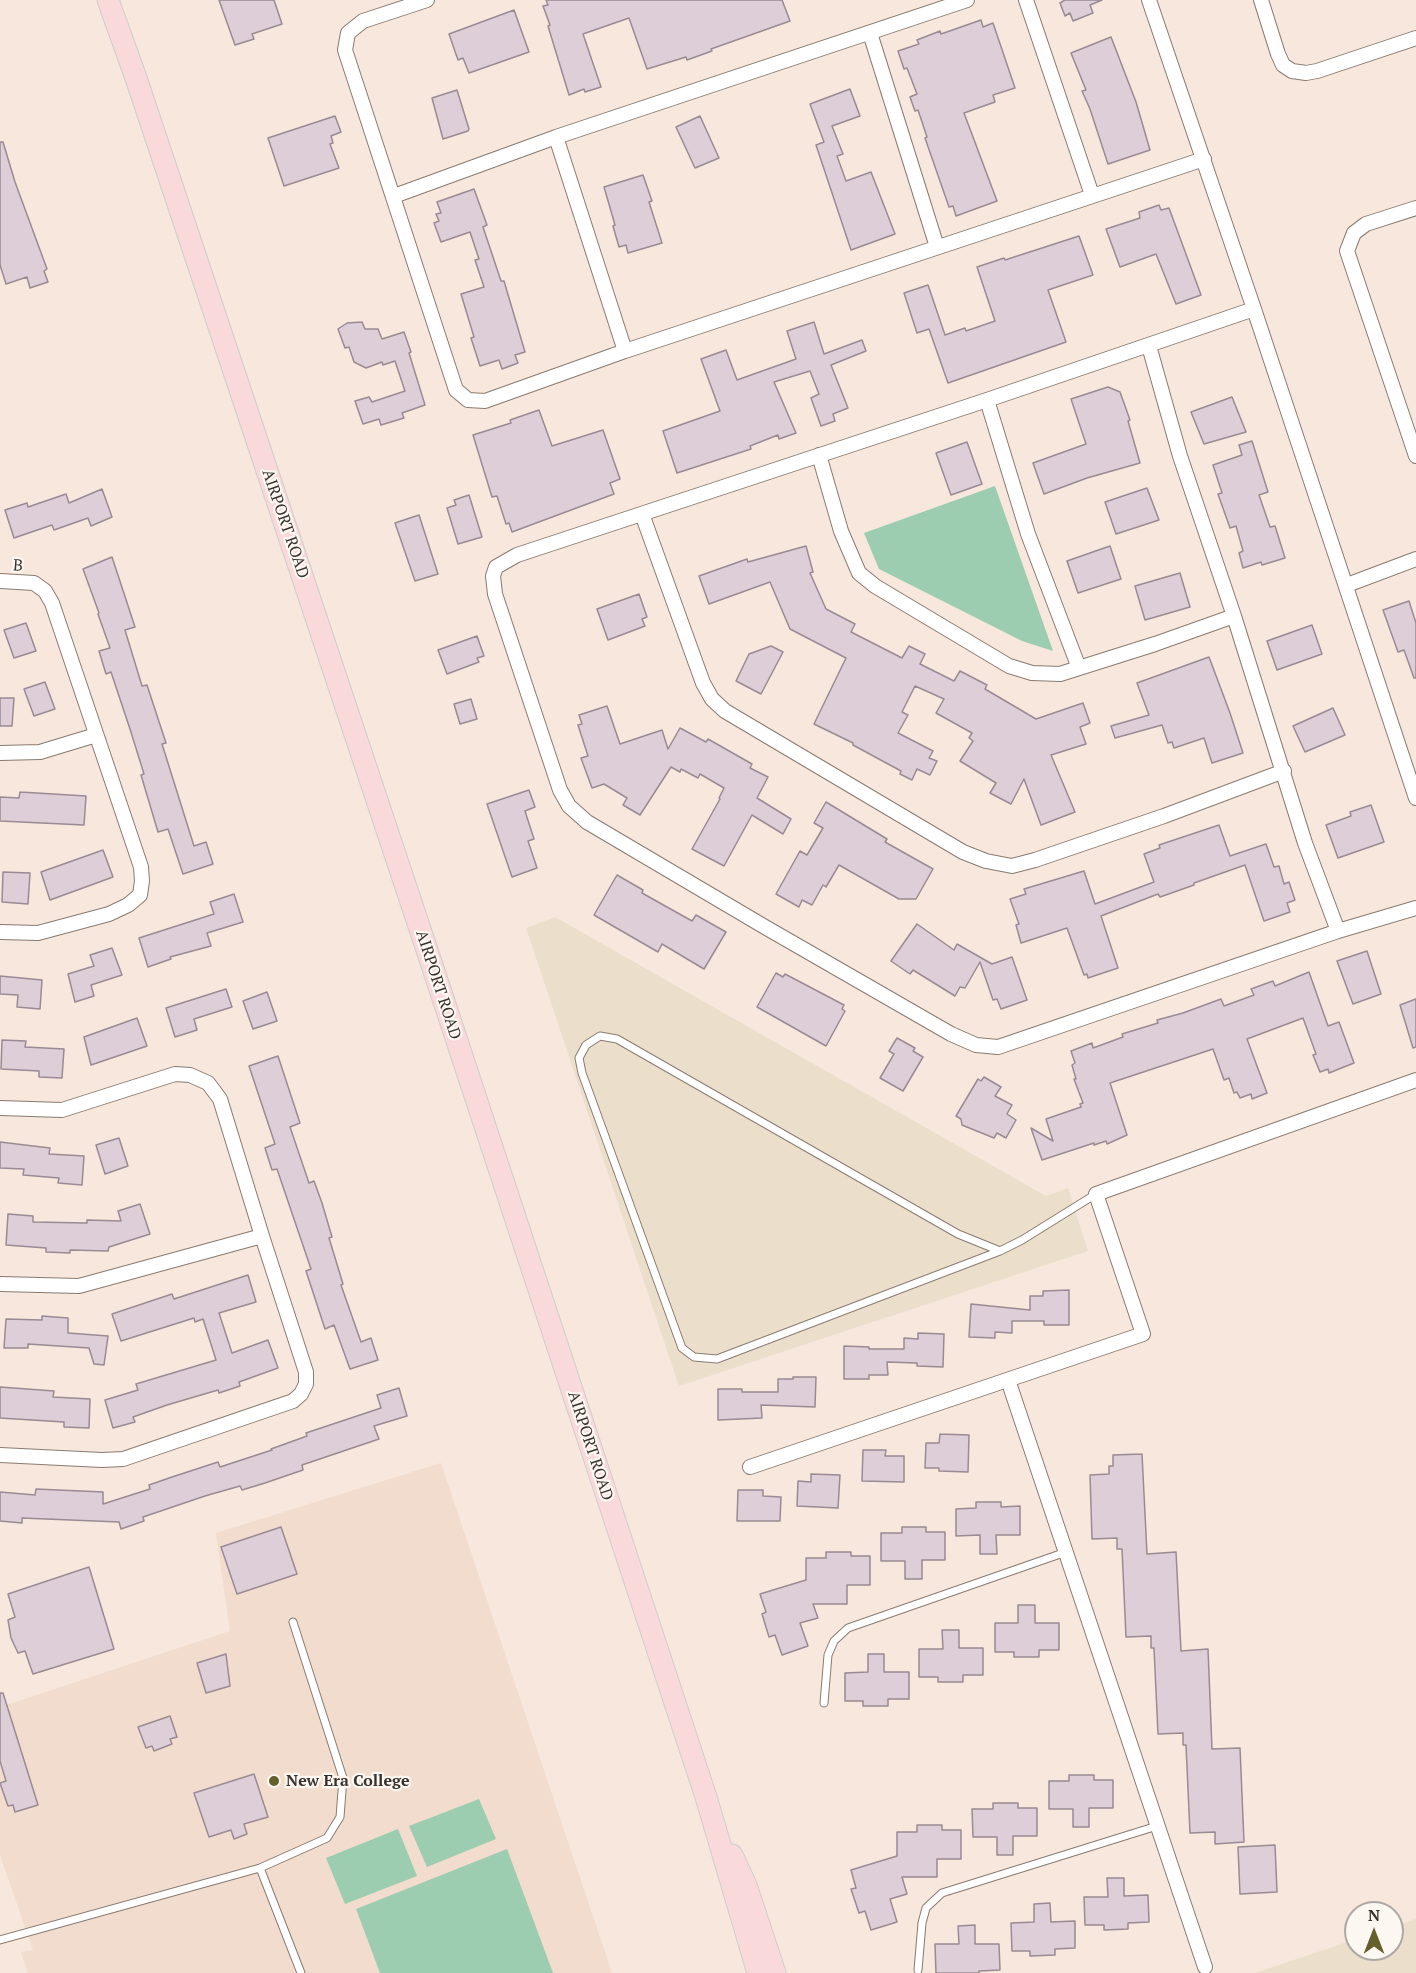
<!DOCTYPE html>
<style>
body{margin:0}
#map{position:relative;width:1416px;height:1973px;overflow:hidden;background:#f7e7dd;font-family:"PT Serif",serif}
canvas{display:block}
.north{position:absolute;left:1344px;top:1901px;width:60px;height:60px;box-sizing:border-box;background:#fdf7f2;border:2px solid #aea8a4;border-radius:50%;rotate:0deg;font-size:16px;font-weight:700;line-height:24px;text-align:center;color:#38322e}
.north::after{content:'';display:block;margin:auto;width:21px;height:27px;background:#645f2b;clip-path:polygon(50% 0,100% 100%,50% 72%,0 100%)}
</style>
<div id="map">
<canvas width="1416" height="1973"></canvas>
<div class="north">N</div>
</div>
<script>
const context = document.querySelector('canvas').getContext('2d');
context.lineJoin = 'round';
function fillPath(path, color) {
  context.fillStyle = color;
  context.fill(path, 'evenodd');
}
function toPath(rows) {
  const path = new Path2D();
  for (const r of rows) {
    path.moveTo(r[0], r[1]);
    for (let i = 2; i < r.length; i += 2) path.lineTo(r[i], r[i + 1]);
  }
  return path;
}
function strokePath(path, color, width, dash) {
  context.strokeStyle = color;
  context.lineWidth = width;
  context.lineCap = dash ? 'butt' : 'round';
  context.setLineDash(dash || []);
  context.stroke(path);
}
function label(font, color, halo, rows, align = 'center') {
  context.font = font + ' "PT Serif",serif';
  context.lineWidth = 4.5;
  context.setLineDash([]);
  context.textBaseline = 'middle';
  context.strokeStyle = halo;
  context.fillStyle = color;
  for (const [text, x, y, turn = 0] of rows) {
    context.save();
    context.translate(x, y);
    context.rotate((+turn || 0) * Math.PI / 180);
    context.textAlign = isNaN(turn) ? turn : align;
    if (halo) context.strokeText(text, 0, 0);
    context.fillText(text, 0, 0);
    context.restore();
  }
}
const commercial = toPath([
 [555,917,1046,1196,1068,1188,1088,1251,679,1386,526,928],
 [1416,1919,1416,1973,1255,1973,1356,1939,1356,1949,1392,1949,1392,1927]
]);
const built = toPath([
 [441,1463,612,1973,28,1973,21,1952,33,1950,0,1855,0,1707,230,1631,216,1533]
]);
const green = toPath([
 [995,486,1053,651,1022,641,879,569,864,533],
 [479,1799,496,1839,427,1867,409,1826],
 [398,1829,417,1876,345,1904,326,1858],
 [507,1849,553,1973,380,1973,356,1909]
]);
const building = toPath([
 [219,0,274,0,282,24,252,34,254,39,235,45,219,0],
 [546,0,782,0,790,21,711,49,712,51,687,60,686,57,647,69,629,18,583,34,601,87,585,92,584,89,569,95,548,26,550,25,543,6,548,5,546,0],
 [1065,0,1102,0,1090,5,1093,13,1073,21,1070,13,1065,16,1060,3,1065,0],
 [514,10,529,52,469,73,463,58,458,60,449,34,514,10],
 [981,20,983,27,993,23,1015,88,993,95,995,102,964,113,997,201,956,216,953,206,949,207,925,138,927,137,918,110,915,111,910,97,917,94,907,68,904,69,898,51,919,44,917,40,940,31,941,34,981,20],
 [1111,37,1136,102,1150,150,1108,164,1090,109,1082,91,1086,90,1071,53,1111,37],
 [850,89,860,116,832,126,843,154,837,156,846,181,871,172,895,234,851,250,816,145,824,142,810,104,850,89],
 [457,90,469,129,468,131,443,139,432,98,457,90],
 [335,116,341,132,331,136,333,143,330,144,339,168,284,186,268,138,335,116],
 [700,116,719,158,695,168,676,127,700,116],
 [0,142,3,142,15,182,47,269,44,271,48,282,30,288,27,277,6,284,0,265,0,142],
 [643,175,652,201,649,202,662,243,628,253,626,245,619,247,613,226,615,225,604,187,643,175],
 [474,189,487,225,483,227,501,281,504,281,525,352,515,355,518,363,502,369,499,360,480,366,471,338,474,337,461,294,484,287,475,260,479,259,470,232,441,242,434,223,439,221,436,214,441,213,437,202,474,189],
 [1159,205,1161,210,1169,208,1201,295,1176,304,1156,254,1120,267,1106,229,1140,218,1139,212,1159,205],
 [1079,236,1093,275,1048,290,1066,342,948,383,929,329,917,333,904,293,928,285,945,335,965,328,966,331,995,321,977,267,1004,258,1005,260,1079,236],
 [362,322,365,329,378,329,382,339,404,332,411,352,409,353,425,405,402,413,404,418,381,425,379,419,363,424,355,401,369,397,372,402,405,391,395,361,383,365,382,362,366,368,354,362,349,347,345,348,338,329,347,323,362,322],
 [814,322,824,354,862,340,866,351,831,365,848,408,833,414,835,421,821,426,811,398,819,394,810,371,774,382,796,433,779,439,778,435,750,446,751,449,677,473,663,431,720,411,701,359,726,350,737,380,796,359,787,331,814,322],
 [1108,387,1120,392,1130,420,1128,421,1140,463,1087,478,1044,494,1033,463,1086,444,1071,399,1108,387],
 [1232,397,1246,432,1204,444,1191,412,1232,397],
 [539,410,552,446,603,430,620,479,610,483,614,494,512,532,509,523,506,524,497,496,492,497,473,435,511,423,510,420,539,410],
 [1252,441,1268,492,1259,495,1270,527,1275,526,1285,558,1262,565,1261,562,1243,568,1239,553,1243,551,1236,526,1230,528,1218,494,1222,493,1213,465,1242,455,1239,445,1252,441],
 [967,442,982,484,951,495,936,453,967,442],
 [1147,488,1159,520,1116,534,1105,502,1147,488],
 [102,489,112,517,91,526,88,518,54,530,52,525,14,538,5,510,27,503,28,507,66,494,69,503,102,489],
 [469,495,482,537,458,544,447,508,456,505,454,500,469,495],
 [419,515,438,574,415,581,395,523,419,515],
 [806,546,813,572,810,573,826,609,855,624,851,632,902,658,909,646,925,654,920,664,954,681,960,671,987,685,985,689,1036,719,1083,703,1090,723,1080,727,1086,744,1051,755,1075,812,1041,825,1024,779,1011,804,990,793,996,783,960,761,973,741,969,738,972,733,936,713,944,699,915,686,902,712,908,715,898,733,933,751,929,758,937,761,930,775,917,769,912,780,900,774,901,771,853,745,853,743,814,724,846,658,790,629,770,582,709,604,699,576,747,559,748,562,806,546],
 [1110,546,1121,579,1078,593,1067,561,1110,546],
 [112,557,135,627,125,630,142,686,147,685,166,743,162,744,194,846,206,842,213,864,183,874,168,829,158,832,141,775,144,774,130,729,111,672,106,674,99,651,110,648,98,614,99,613,83,569,112,557],
 [1180,573,1190,607,1145,620,1135,586,1180,573],
 [639,594,647,617,642,619,645,626,608,640,597,609,639,594],
 [1409,601,1416,623,1416,678,1414,678,1404,650,1398,652,1383,610,1409,601],
 [26,623,36,651,14,658,4,630,26,623],
 [1312,625,1322,654,1277,670,1267,641,1312,625],
 [477,636,484,656,477,658,479,662,447,674,438,650,477,636],
 [771,646,783,652,761,694,736,681,749,654,771,646],
 [1209,657,1230,713,1243,753,1212,763,1204,738,1174,748,1172,742,1168,743,1162,725,1115,738,1111,726,1149,715,1137,683,1209,657],
 [45,682,55,709,34,716,24,689,45,682],
 [0,698,14,698,12,726,0,726,0,698],
 [471,699,477,719,460,724,454,704,471,699],
 [607,706,620,744,662,730,668,749,680,728,706,742,708,739,752,764,750,768,768,777,757,798,791,819,783,834,752,815,724,866,692,849,720,799,719,798,724,788,700,774,698,778,681,769,680,772,671,767,640,815,623,805,627,798,604,784,592,788,581,758,588,756,578,725,582,724,579,715,607,706],
 [1333,708,1345,735,1305,752,1293,726,1333,708],
 [529,790,535,807,525,811,534,839,528,841,537,868,512,877,487,804,529,790],
 [20,792,86,796,84,825,0,821,0,797,19,798,20,792],
 [826,802,887,839,885,842,933,869,916,899,899,899,839,865,826,887,823,885,812,905,802,900,799,907,776,894,800,851,807,855,823,828,814,823,826,802],
 [1371,805,1384,842,1338,858,1326,825,1351,816,1350,812,1371,805],
 [1219,825,1230,856,1266,844,1274,867,1279,866,1284,884,1289,882,1295,900,1287,903,1290,912,1264,921,1245,865,1194,883,1194,885,1160,897,1158,894,1101,916,1118,968,1088,978,1087,974,1084,975,1067,928,1021,943,1016,925,1019,924,1010,899,1026,894,1024,889,1084,871,1095,904,1154,882,1144,854,1160,848,1159,845,1219,825],
 [103,850,113,877,50,900,41,872,103,850],
 [3,872,30,873,28,904,2,902,3,872],
 [617,875,643,890,642,893,692,921,696,915,726,932,704,969,662,944,658,952,594,915,617,875],
 [234,894,243,922,207,933,211,946,170,957,171,959,148,967,139,938,214,914,210,902,234,894],
 [917,924,954,950,957,944,992,964,1012,957,1027,1000,1001,1009,997,999,993,1000,980,962,965,988,960,987,955,996,913,970,910,974,891,961,917,924],
 [112,948,122,975,91,985,94,996,75,1002,68,974,94,966,90,955,112,948],
 [1367,951,1381,994,1353,1004,1337,961,1367,951],
 [1309,972,1328,1026,1339,1022,1354,1063,1329,1073,1328,1069,1320,1072,1313,1055,1316,1054,1303,1018,1247,1039,1267,1093,1252,1099,1251,1094,1240,1098,1237,1092,1234,1093,1229,1078,1224,1080,1213,1049,1110,1083,1127,1135,1107,1144,1106,1141,1094,1145,1094,1143,1042,1160,1031,1128,1053,1141,1046,1119,1081,1107,1080,1104,1083,1103,1074,1079,1076,1079,1072,1065,1075,1063,1071,1051,1092,1043,1093,1048,1123,1037,1122,1034,1158,1023,1157,1020,1183,1013,1221,999,1224,1006,1254,995,1251,989,1273,981,1275,986,1309,972],
 [776,973,783,977,785,974,844,1005,842,1009,845,1011,826,1046,757,1007,776,973],
 [0,976,42,980,40,1009,17,1007,18,995,0,994,0,976],
 [226,989,232,1007,194,1019,197,1030,175,1037,166,1008,226,989],
 [267,992,277,1021,253,1029,243,1001,267,992],
 [1416,999,1416,1047,1413,1048,1400,1005,1416,999],
 [137,1018,147,1046,91,1065,84,1037,137,1018],
 [897,1038,915,1048,913,1051,923,1057,903,1091,880,1078,894,1054,889,1051,897,1038],
 [2,1040,26,1041,25,1047,64,1049,62,1078,39,1077,39,1071,1,1069,2,1040],
 [278,1056,300,1123,290,1127,309,1183,314,1181,322,1203,332,1237,329,1238,343,1284,341,1285,361,1342,371,1338,378,1360,350,1369,334,1325,325,1329,306,1271,311,1269,277,1169,272,1170,265,1148,275,1144,249,1066,278,1056],
 [984,1077,1001,1087,995,1096,1012,1105,1007,1114,1016,1120,1006,1138,997,1133,994,1138,962,1125,961,1119,956,1116,978,1079,981,1081,984,1077],
 [119,1138,128,1166,105,1174,96,1145,119,1138],
 [0,1142,50,1148,49,1154,84,1156,82,1185,58,1183,59,1178,23,1175,24,1169,0,1168,0,1142],
 [140,1204,150,1234,109,1247,108,1251,70,1250,70,1253,46,1252,46,1248,6,1245,8,1214,33,1216,33,1222,87,1223,87,1220,121,1221,118,1211,140,1204],
 [248,1275,256,1302,219,1313,232,1353,268,1340,278,1368,239,1382,240,1386,219,1393,218,1390,167,1405,133,1417,135,1422,113,1428,105,1400,138,1390,136,1384,216,1360,203,1319,195,1322,194,1318,121,1341,112,1314,172,1294,174,1299,248,1275],
 [1069,1290,1069,1325,1044,1325,1044,1321,1012,1321,1012,1333,995,1332,995,1338,969,1337,971,1304,1030,1310,1030,1296,1043,1296,1043,1291,1069,1290],
 [42,1316,68,1318,68,1333,108,1336,104,1365,94,1364,89,1348,28,1344,28,1348,4,1348,6,1319,42,1320,42,1316],
 [918,1333,944,1334,943,1367,917,1366,917,1363,887,1362,888,1375,869,1375,869,1379,844,1379,844,1346,869,1347,869,1349,904,1349,904,1338,918,1339,918,1333],
 [793,1377,816,1377,815,1407,761,1405,762,1418,718,1420,718,1389,742,1389,742,1392,778,1392,778,1379,793,1379,793,1377],
 [0,1387,54,1391,53,1397,90,1399,89,1428,64,1427,64,1422,0,1418,0,1387],
 [399,1388,407,1416,374,1426,379,1439,302,1465,303,1470,265,1483,242,1490,240,1486,205,1496,143,1517,144,1521,121,1529,119,1522,22,1518,22,1523,0,1521,0,1492,35,1495,36,1489,103,1492,103,1504,150,1489,149,1485,172,1477,218,1462,220,1467,272,1450,271,1449,307,1436,306,1433,381,1408,377,1395,399,1388],
 [940,1434,969,1435,968,1472,939,1471,939,1468,925,1468,926,1443,939,1443,940,1434],
 [863,1450,886,1450,885,1456,904,1456,904,1482,862,1481,863,1450],
 [1142,1454,1147,1554,1176,1552,1181,1651,1208,1649,1212,1749,1240,1748,1244,1842,1215,1844,1215,1832,1190,1833,1186,1745,1183,1745,1183,1733,1158,1734,1154,1648,1151,1648,1151,1636,1126,1637,1122,1549,1117,1549,1117,1538,1092,1539,1090,1475,1109,1474,1109,1466,1113,1466,1113,1455,1142,1454],
 [811,1474,840,1475,838,1508,797,1506,798,1481,811,1482,811,1474],
 [738,1490,763,1490,763,1496,781,1497,780,1521,737,1521,738,1490],
 [976,1502,1001,1502,1001,1507,1020,1506,1020,1535,996,1535,997,1554,980,1554,980,1535,956,1536,956,1509,976,1508,976,1502],
 [281,1527,297,1574,237,1594,221,1547,281,1527],
 [902,1527,926,1527,926,1532,945,1532,945,1560,922,1560,922,1579,905,1579,905,1561,881,1561,881,1533,902,1533,902,1527],
 [826,1552,851,1552,851,1556,870,1556,870,1585,847,1585,847,1604,813,1604,818,1618,800,1623,808,1646,782,1655,775,1635,769,1637,762,1614,766,1612,760,1594,806,1580,806,1558,826,1558,826,1552],
 [89,1567,114,1649,33,1674,25,1651,18,1653,11,1638,8,1620,15,1617,8,1594,89,1567],
 [1018,1605,1035,1605,1035,1623,1059,1623,1059,1650,1039,1650,1039,1657,1014,1657,1014,1652,995,1652,995,1623,1018,1623,1018,1605],
 [942,1630,959,1630,959,1648,983,1648,983,1675,963,1675,963,1682,938,1682,938,1677,919,1677,919,1649,943,1649,942,1630],
 [226,1654,230,1686,206,1693,197,1663,226,1654],
 [868,1654,884,1654,884,1672,909,1672,909,1699,888,1699,888,1706,863,1706,863,1701,845,1701,845,1673,868,1672,868,1654],
 [0,1693,3,1693,38,1805,15,1812,13,1805,8,1806,0,1783,6,1781,0,1761,0,1693],
 [170,1716,177,1737,170,1739,172,1744,154,1751,152,1746,146,1748,138,1727,170,1716],
 [254,1774,268,1817,244,1824,247,1834,234,1839,231,1830,209,1837,194,1793,254,1774],
 [1069,1775,1094,1775,1094,1780,1113,1780,1113,1808,1089,1808,1089,1827,1073,1827,1073,1809,1049,1809,1049,1781,1069,1781,1069,1775],
 [993,1803,1018,1803,1018,1808,1037,1808,1037,1836,1013,1836,1013,1855,997,1855,997,1837,973,1837,972,1809,993,1809,993,1803],
 [917,1825,942,1825,942,1830,961,1830,961,1859,937,1859,937,1877,902,1877,907,1894,890,1899,897,1922,871,1930,865,1911,859,1913,851,1889,856,1888,851,1870,897,1856,897,1832,917,1832,917,1825],
 [1275,1845,1277,1892,1240,1894,1238,1847,1275,1845],
 [1107,1878,1124,1878,1124,1896,1148,1895,1149,1922,1128,1923,1128,1929,1104,1930,1104,1925,1085,1925,1084,1897,1108,1897,1107,1878],
 [1050,1903,1051,1922,1075,1921,1075,1948,1055,1949,1055,1955,1030,1956,1030,1951,1012,1951,1011,1923,1034,1922,1034,1904,1050,1903],
 [975,1925,975,1944,999,1944,1000,1970,979,1971,979,1973,936,1973,935,1944,959,1944,958,1926,975,1925]
]);
const lane = toPath([
 [1000,1251,717,1359,694,1357,682,1348,582,1073,579,1058,586,1045,600,1036,617,1039,958,1234,1000,1251,1022,1240,1096,1194],
 [824,1703,828,1655,834,1641,848,1628,1066,1552],
 [260,1868,301,1973],
 [0,1940,260,1868,327,1838,340,1817,343,1778,293,1622],
 [918,1970,922,1923,926,1908,942,1893,1157,1826]
]);
const street = toPath([
 [427,0,363,21,348,33,345,50,456,390,468,400,485,401,625,351,1204,159],
 [1026,0,1092,195],
 [1149,0,1254,309,1416,798],
 [1261,0,1278,54,1283,65,1292,71,1306,73,1317,71,1416,38],
 [870,33,937,247],
 [556,137,625,351],
 [394,196,556,137,967,0],
 [1416,208,1366,224,1354,233,1347,251,1416,456],
 [1254,309,987,400,517,555,496,567,493,576,495,594,560,790,569,806,587,822,765,927,951,1034,976,1045,998,1047,1338,931,1416,908],
 [1149,346,1180,456,1234,616,1305,843,1338,931],
 [987,400,1028,534,1079,668],
 [819,455,841,531,859,573,875,586,1009,666,1032,673,1060,674,1155,644,1234,616],
 [642,514,703,683,712,699,725,711,963,852,986,861,1012,866,1035,860,1164,816,1284,771],
 [0,581,34,583,45,591,52,603,141,867,142,881,140,895,128,905,109,914,38,933,0,932],
 [1347,585,1416,559],
 [0,753,40,752,96,735],
 [0,1108,62,1110,175,1074,190,1075,208,1083,220,1099,262,1236,306,1372,306,1384,301,1394,293,1401,123,1459,102,1460,0,1455],
 [0,1284,79,1286,262,1236],
 [1008,1380,1205,1967],
 [750,1467,1143,1334,1096,1194,1416,1080]
]);
const primary = toPath([
 [108,0,136,78,432,965,706,1797,758,1973],
 [732,1855,746,1885,775,1973]
]);
const markers = [
 [274,1781,6,"#645f2b"]
];
const streetNames = [
 ["AIRPORT ROAD",285,524,71],
 ["B",18,566,4],
 ["AIRPORT ROAD",438,985,72],
 ["AIRPORT ROAD",590,1446,72]
];
const poiNames = [
 ["New Era College",286,1781]
];
fillPath(commercial, '#ebdfcb');
fillPath(built, '#f2dccd');
fillPath(green, '#9ccdb1');
fillPath(building, '#deced7');
strokePath(building, '#998a93', 1.5);
strokePath(lane, '#897b71', 9);
strokePath(street, '#897b71', 16);
strokePath(primary, '#cfcecd', 23);
strokePath(lane, '#fff', 7);
strokePath(street, '#fff', 14);
strokePath(primary, '#fad9da', 21);
for (const [x, y, r, color] of markers) {
  const dot = new Path2D();
  dot.arc(x, y, r, 0, 2 * Math.PI);
  context.fillStyle = color;
  context.fill(dot);
  strokePath(dot, '#fdf7f2', 2);
}
label('16px', '#38322e', '#fdf7f2', streetNames);
label('bold 16px', '#38322e', '#fdf7f2', poiNames, 'left');
</script>
